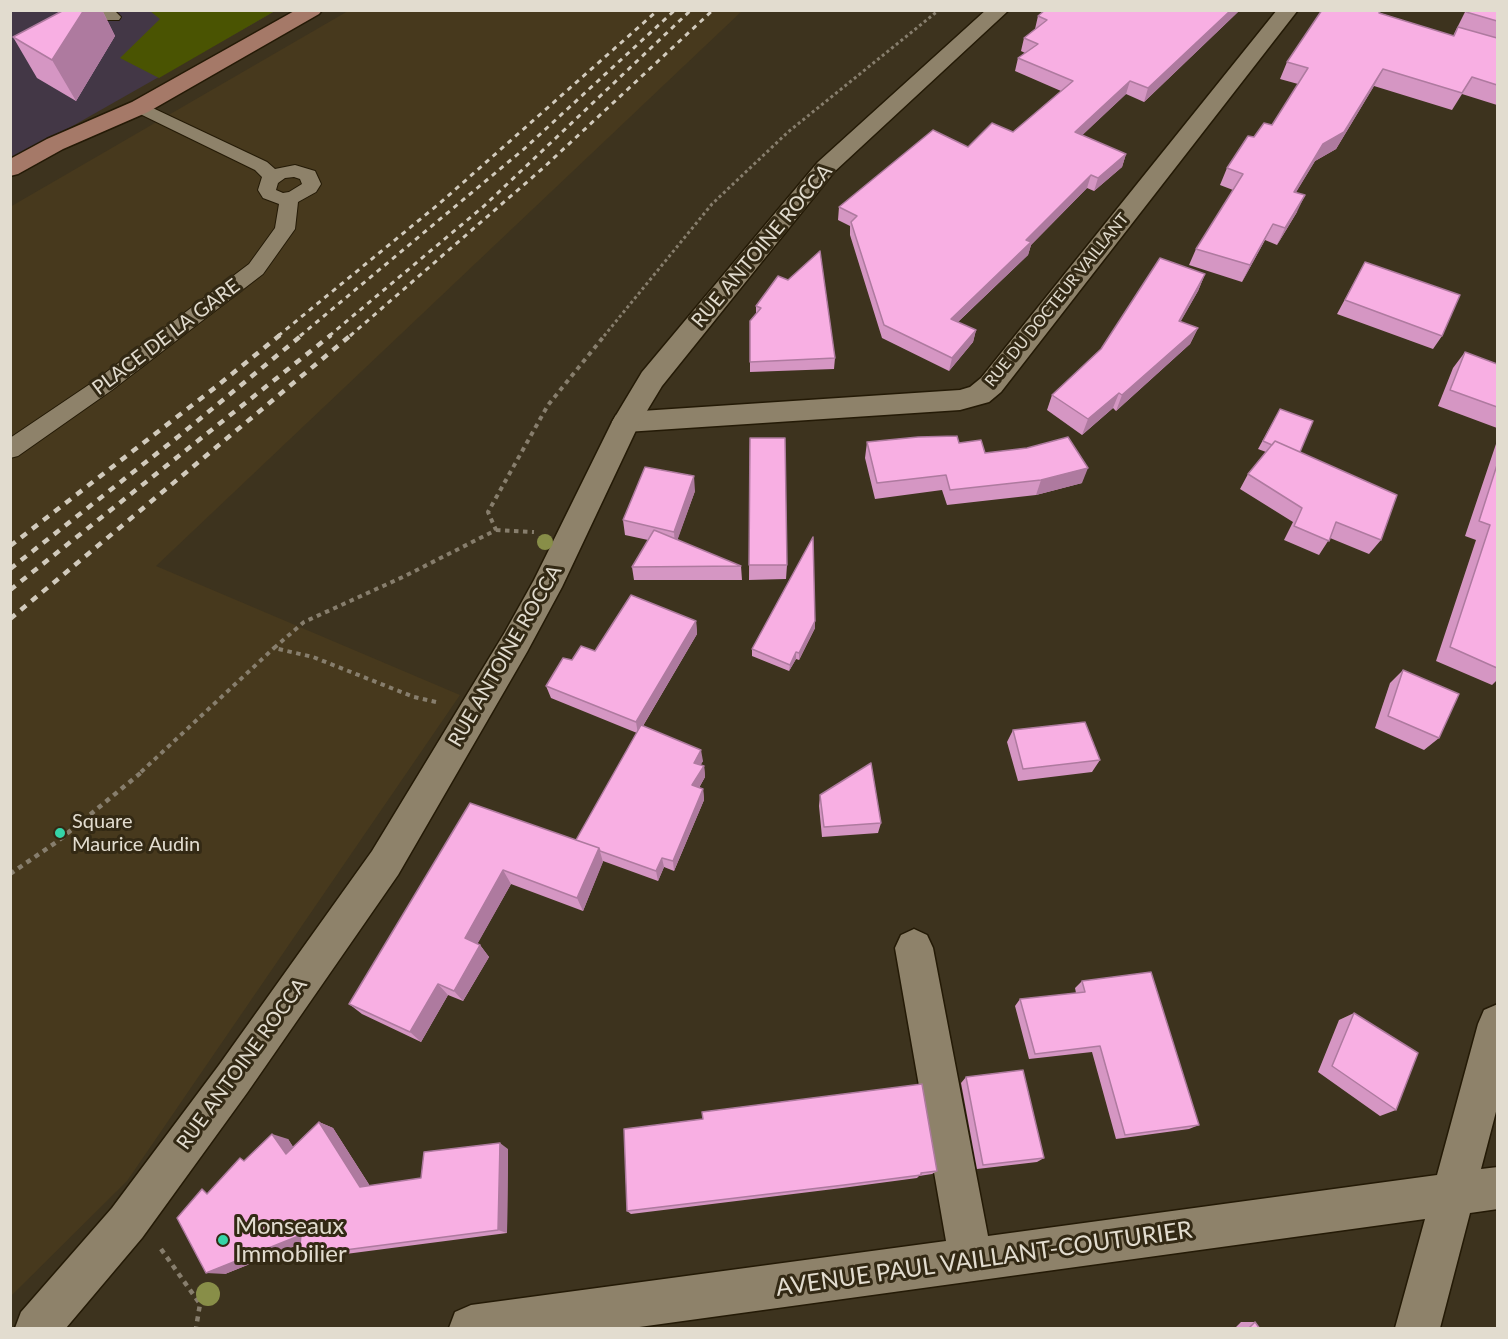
<!DOCTYPE html>
<style>
body{margin:0}
#map{position:relative;width:1508px;height:1339px;overflow:hidden;background:#3d331e;font-family:Lato,sans-serif}
canvas{display:block}
.frame{position:absolute;inset:0;border:12px solid #e2dccf;pointer-events:none}
</style>
<div id="map">
<canvas width="1508" height="1339"></canvas>
<div class="frame"></div>
</div>
<script>
const context = document.querySelector('canvas').getContext('2d');
context.lineJoin = 'round';
function fillPath(path, color) {
  context.fillStyle = color;
  context.fill(path, 'evenodd');
}
function toPath(rows) {
  const path = new Path2D();
  for (const r of rows) {
    path.moveTo(r[0], r[1]);
    for (let i = 2; i < r.length; i += 2) path.lineTo(r[i], r[i + 1]);
  }
  return path;
}
function strokePath(path, color, width, dash) {
  context.strokeStyle = color;
  context.lineWidth = width;
  context.lineCap = dash ? 'butt' : 'round';
  context.setLineDash(dash || []);
  context.stroke(path);
}
function label(font, color, halo, rows, align = 'center') {
  context.font = font + ' Lato,sans-serif';
  context.lineWidth = 6;
  context.setLineDash([]);
  context.textBaseline = 'middle';
  context.strokeStyle = halo;
  context.fillStyle = color;
  for (const [text, x, y, turn = 0] of rows) {
    context.save();
    context.translate(x, y);
    context.rotate((+turn || 0) * Math.PI / 180);
    context.textAlign = isNaN(turn) ? turn : align;
    if (halo) context.strokeText(text, 0, 0);
    context.fillText(text, 0, 0);
    context.restore();
  }
}
const built = toPath([
 [348,11,742,11,156,566,460,695,127,1181,11,1296,10,207]
]);
const medical = toPath([
 [11,11,275,11,11,161]
]);
const green = toPath([
 [150,11,275,11,159,78,120,58,160,19]
]);
const pathFar2 = toPath([
 [604,336,712,204,788,132,939,10]
]);
const pathFar1 = toPath([
 [496,530,534,532],
 [436,702,414,697,313,657,274,648,304,622,405,576,496,530,488,512,548,405,605,335],
 [141,772,274,648]
]);
const path = toPath([
 [10,874,58,841,143,771],
 [161,1249,200,1304,196,1328]
]);
const service = toPath([
 [95,10,114,10,121,17,119,20,107,20,95,10],
 [140,102,267,162,275,169,295,165,315,171,321,184,316,192,298,202,295,229,263,274,112,390,18,456,10,458,10,438,96,380,249,264,275,228,279,204,263,198,258,190,262,177,255,170,134,111,131,107,134,103,140,102],
 [294,177,300,179,302,184,289,192,283,193,276,190,278,183,285,178,294,177]
]);
const minor = toPath([
 [1277,10,1298,10,1001,392,989,402,960,410,626,432,616,429,612,422,616,415,626,412,960,390,970,387,981,378,1277,10],
 [914,929,927,935,933,948,988,1236,1437,1175,1478,1024,1484,1010,1498,1004,1498,1104,1481,1169,1498,1167,1498,1209,1470,1213,1440,1328,1395,1328,1425,1219,632,1328,449,1328,455,1312,471,1305,946,1241,895,948,901,935,914,929]
]);
const tertiary = toPath([
 [986,10,1009,10,834,172,662,386,639,424,562,587,527,652,398,875,247,1093,142,1238,66,1328,15,1328,21,1312,112,1208,219,1065,372,851,505,632,534,580,612,422,642,372,818,162,986,10]
]);
const secondary = toPath([
 [296,10,322,10,319,14,148,112,63,149,18,174,10,176,10,159,47,139,132,102,296,10]
]);
const railFar1 = toPath([
 [278,336,440,203,658,10],
 [300,336,524,149,675,10],
 [329,336,484,206,691,10],
 [350,336,542,169,713,10]
]);
const rail = toPath([
 [10,546,217,386,280,335],
 [10,569,179,436,302,335],
 [10,590,331,335],
 [10,619,351,335]
]);
const trees = [
 [545,542,8],
 [208,1294,12]
];
const wall = toPath([
 [64,10,102,10,115,36,76,101,37,78,13,37],
 [1045,10,1240,10,1144,102,1126,94,1082,135,1126,154,1122,167,1094,191,1087,188,1031,245,1028,255,958,322,976,330,973,342,949,371,882,338,850,235,850,226,838,220,839,207,968,147,1013,132,1061,91,1015,71,1018,58,1025,53,1021,51,1024,38,1035,29,1038,16],
 [1381,10,1380,13,1453,36,1466,10,1497,10,1497,105,1462,94,1452,110,1374,86,1336,149,1315,161,1296,192,1297,212,1277,245,1265,240,1242,282,1189,265,1196,249,1233,190,1220,185,1227,168,1254,137,1272,125,1298,84,1280,79,1287,62],
 [1365,262,1442,336,1433,349,1337,314],
 [1205,274,1198,291,1180,322,1198,328,1190,344,1116,411,1113,408,1082,435,1047,410,1052,395],
 [778,276,835,358,834,369,750,372,750,321,756,314,756,306],
 [1465,352,1497,364,1497,428,1438,406,1453,368],
 [1280,409,1300,452,1381,540,1369,554,1330,538,1319,555,1284,540,1293,522,1240,489,1248,474,1266,452,1258,449],
 [750,438,787,565,786,579,749,580],
 [1497,441,1497,680,1492,685,1436,661,1476,540,1465,536],
 [867,442,959,443,985,453,1082,483,1036,495,947,505,942,490,875,499,865,458],
 [695,491,677,540,741,566,742,580,634,580,632,567,648,540,625,535,623,520],
 [696,621,697,634,643,726,703,761,700,765,704,766,705,777,699,788,703,789,704,800,674,871,664,867,658,881,603,861,583,911,511,884,477,944,480,945,489,957,463,1001,448,995,421,1042,362,1014,349,1004,470,803,576,840,637,733,551,698,546,686,572,660,595,651],
 [815,621,815,628,799,660,796,659,789,671,752,656,752,649],
 [1403,670,1439,738,1424,750,1375,728,1390,683],
 [1013,730,1100,760,1092,772,1018,781,1007,742],
 [820,795,881,823,878,833,822,837,819,806],
 [1082,981,1199,1125,1189,1129,1116,1139,1092,1052,1029,1059,1015,1006,1020,999,1076,993,1075,988],
 [1354,1013,1396,1110,1380,1116,1318,1072,1339,1020],
 [966,1077,1044,1158,1037,1162,977,1169,961,1083],
 [319,1122,333,1128,370,1186,421,1178,508,1149,507,1233,315,1258,299,1256,300,1244,225,1274,245,1160,288,1139,293,1147],
 [937,1171,932,1174,919,1176,917,1178,842,1188,631,1214,627,1211],
 [1241,1322,1255,1322,1260,1329,1234,1329]
]);
const shadedWall = toPath([
 [84,10,102,10,115,36,76,101,52,60],
 [1231,10,1240,10,1144,102,1148,88],
 [1383,69,1374,86,1336,149,1315,161,1286,209,1294,192,1323,144],
 [1130,81,1126,94,1072,145,1075,132],
 [1126,154,1122,167,1094,191,1098,178],
 [1091,175,1087,188,1031,245,1028,255,948,331,951,319,1026,240],
 [1305,195,1297,212,1277,245,1285,228],
 [1273,224,1265,240,1242,282,1250,265],
 [1205,274,1198,291,1172,337,1179,321],
 [1198,328,1190,344,1116,411,1122,395],
 [976,330,973,342,949,371,952,358],
 [1119,393,1113,408,1082,435,1088,419],
 [1088,468,1082,483,1036,495,1041,480],
 [694,476,695,491,675,547,674,532],
 [696,621,697,634,638,734,636,722],
 [815,621,815,628,799,660,799,653],
 [796,652,796,659,789,671,790,665],
 [701,750,703,761,696,774,694,763],
 [704,766,705,777,694,796,692,785],
 [703,789,704,800,674,871,673,861],
 [599,848,603,862,583,911,577,898],
 [662,858,664,867,658,881,656,871],
 [503,870,511,884,474,950,465,938],
 [480,945,489,957,463,1001,454,991],
 [438,984,448,995,421,1042,410,1032],
 [319,1122,333,1128,373,1191,360,1187],
 [272,1134,288,1139,301,1159,286,1154],
 [500,1143,508,1149,507,1233,498,1230],
 [301,1235,316,1237,225,1274,206,1273]
]);
const building = toPath([
 [64,10,84,10,52,60,13,37,64,10],
 [1045,10,1231,10,1148,88,1130,81,1075,132,1126,154,1098,178,1091,175,1026,240,1031,242,951,319,976,330,952,358,884,325,851,222,857,216,839,207,933,130,968,147,992,123,1013,132,1073,81,1018,58,1038,44,1024,38,1047,20,1038,16,1045,10],
 [1322,10,1380,10,1379,13,1454,36,1458,27,1497,38,1497,85,1472,77,1462,93,1383,69,1344,132,1323,144,1294,192,1305,195,1285,228,1273,224,1250,265,1196,249,1243,174,1227,168,1248,136,1254,137,1264,123,1272,125,1308,68,1287,62,1322,10],
 [1467,10,1497,10,1497,21,1466,12,1467,10],
 [820,251,835,358,750,362,750,321,761,308,756,306,778,276,788,280,820,251],
 [1160,258,1205,274,1179,321,1198,328,1122,395,1119,393,1088,419,1052,395,1101,349,1160,258],
 [1365,262,1460,295,1442,336,1345,300,1365,262],
 [1465,352,1497,364,1497,407,1450,390,1465,352],
 [1280,409,1313,421,1300,452,1275,441,1272,445,1263,441,1280,409],
 [957,436,959,443,981,440,985,453,1027,448,1068,437,1088,468,1041,480,950,490,946,475,877,483,867,442,918,437,957,436],
 [750,438,785,438,787,565,749,565,750,438],
 [1275,441,1397,495,1381,540,1336,522,1329,541,1294,526,1302,508,1248,474,1275,441],
 [1497,465,1497,668,1450,647,1490,525,1479,521,1497,465],
 [645,467,694,476,674,532,623,520,645,467],
 [654,530,741,566,632,567,654,530],
 [813,537,815,621,799,653,796,652,790,665,752,649,813,537],
 [631,595,696,621,636,722,546,686,563,658,572,660,581,646,595,651,631,595],
 [1403,670,1459,694,1439,738,1388,716,1403,670],
 [1085,722,1100,760,1023,769,1013,730,1085,722],
 [641,725,701,750,694,763,704,766,692,785,703,789,673,861,662,858,656,871,600,851,599,848,576,840,641,725],
 [871,763,881,823,824,827,820,795,871,763],
 [470,803,599,848,577,898,503,870,465,938,480,945,454,991,438,984,410,1032,349,1004,470,803],
 [1151,972,1199,1125,1125,1135,1100,1046,1035,1054,1020,999,1085,992,1082,981,1151,972],
 [1354,1013,1418,1053,1396,1110,1332,1066,1354,1013],
 [1023,1070,1044,1158,983,1165,966,1077,1023,1070],
 [922,1084,937,1171,921,1173,921,1175,844,1185,627,1211,624,1129,703,1119,702,1112,922,1084],
 [319,1122,360,1187,421,1178,424,1152,500,1143,498,1230,299,1256,301,1235,206,1273,177,1218,202,1189,207,1194,240,1158,244,1161,272,1134,286,1154,319,1122],
 [1255,1322,1260,1329,1248,1329,1255,1322]
]);
const markers = [
 [60,833,6,"#35d4a7"],
 [223,1240,6,"#35d4a7"]
];
const farStreetnames = [
 ["RUE DU DOCTEUR VAILLANT",1057,300,-51]
];
const streetNames = [
 ["RUE ANTOINE ROCCA",762,246,-50],
 ["PLACE DE LA GARE",166,337,-37],
 ["RUE ANTOINE ROCCA",505,656,-60],
 ["RUE ANTOINE ROCCA",242,1064,-54]
];
const poiNames = [
 ["Square",72,822],
 ["Maurice Audin",72,845]
];
const nearPoinames = [
 ["Monseaux",235,1226],
 ["Immobilier",235,1254]
];
const nearStreetnames = [
 ["AVENUE PAUL VAILLANT-COUTURIER",984,1259,-8]
];
fillPath(built, '#47391d');
fillPath(medical, '#433746');
fillPath(green, '#4a5402');
strokePath(service, '#241a06', 2);
strokePath(minor, '#241a06', 3);
strokePath(tertiary, '#241a06', 3);
strokePath(secondary, '#241a06', 3);
strokePath(pathFar2, '#877e6d', 3, [3, 3]);
strokePath(pathFar1, '#877e6d', 4, [4.5, 4.5]);
strokePath(path, '#877e6d', 4.5, [5, 5]);
fillPath(service, '#8e826a');
fillPath(minor, '#8e826a');
fillPath(tertiary, '#8e826a');
fillPath(secondary, '#a57968');
strokePath(railFar1, '#d1cabc', 3, [5, 5]);
strokePath(rail, '#d1cabc', 4.5, [7, 7]);
context.fillStyle = '#888e48';
for (const [x, y, r] of trees) {
  context.beginPath();
  context.arc(x, y, r, 0, 2 * Math.PI);
  context.fill();
}
fillPath(wall, '#d596c3');
fillPath(shadedWall, '#ae7a9f');
fillPath(building, '#f8afe3');
strokePath(building, '#ae7a9f', 1.5);
for (const [x, y, r, color] of markers) {
  const dot = new Path2D();
  dot.arc(x, y, r, 0, 2 * Math.PI);
  context.fillStyle = color;
  context.fill(dot);
  strokePath(dot, '#332914', 2);
}
label('16px', '#e2dccf', '#332914', farStreetnames);
label('20px', '#e2dccf', '#332914', streetNames);
label('20px', '#e2dccf', '#332914', poiNames, 'left');
label('24px', '#e2dccf', '#332914', nearPoinames, 'left');
label('24px', '#e2dccf', '#332914', nearStreetnames);
</script>
